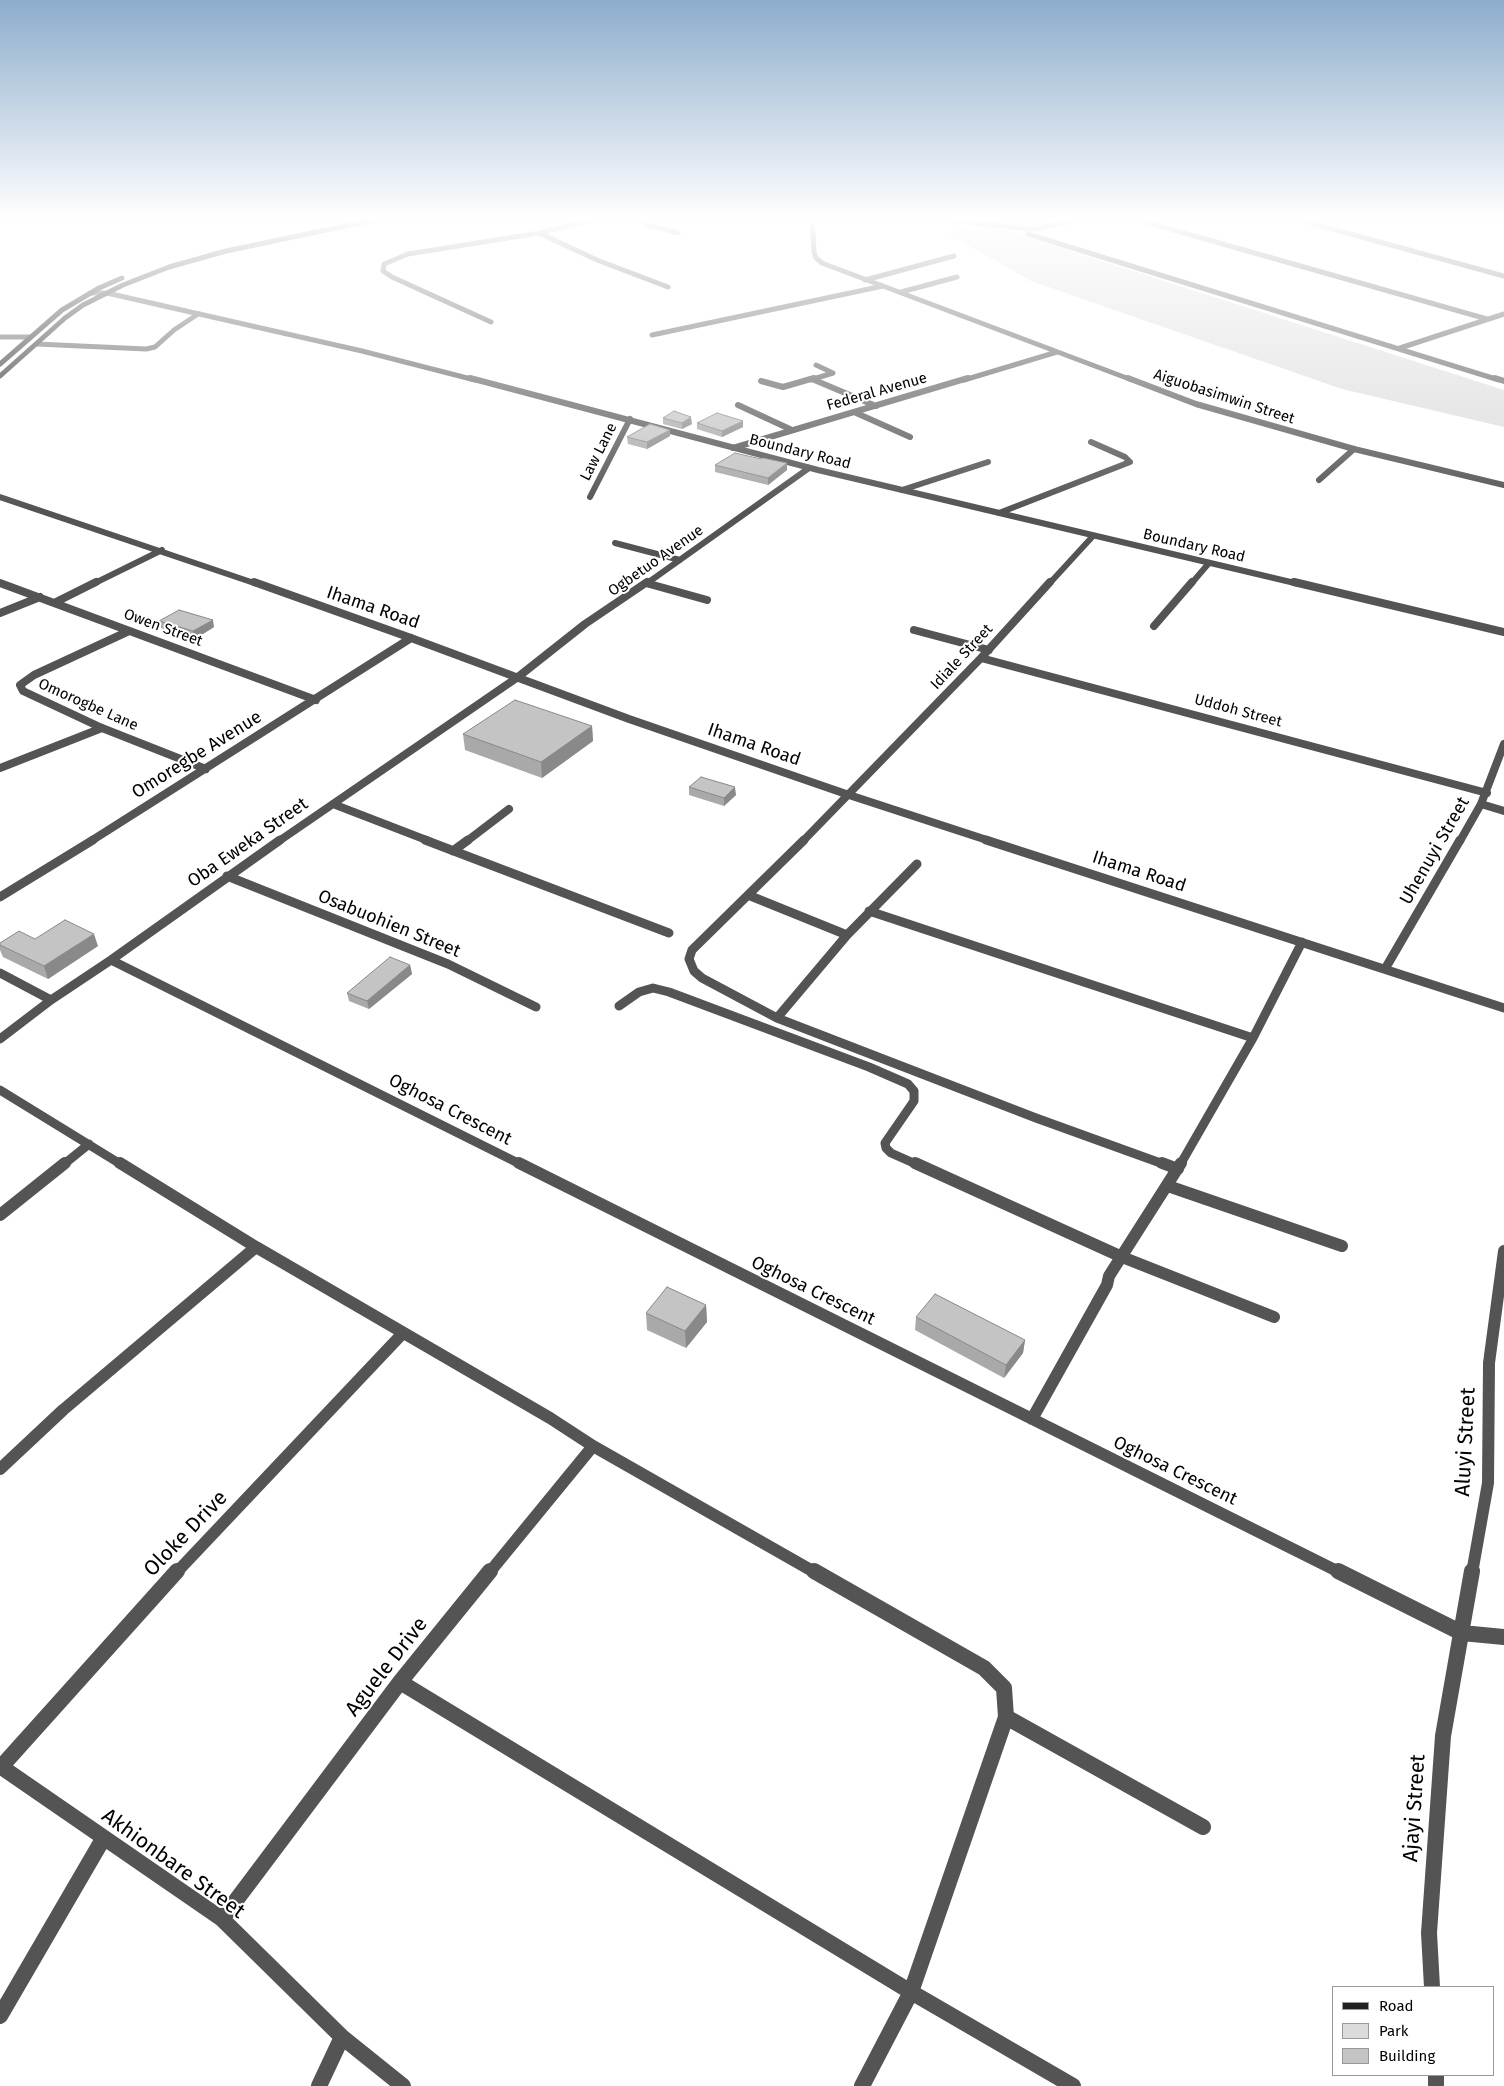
<!DOCTYPE html>
<style>
body{margin:0}
#map{position:relative;width:1504px;height:2086px;overflow:hidden;background:#fff;font-family:"Fira Sans",sans-serif}
canvas{display:block}
.legend{position:absolute;left:1332px;top:1986px;width:162px;height:90px;box-sizing:border-box;background:#fff;border:1px solid #999;margin:0;padding:6px 9px;list-style:none;font-size:15px;color:#000}
.legend li{display:flex;align-items:center;gap:10px;height:25px}
.legend b{width:25px;border:1px solid #999}
</style>
<div id="map">
<canvas width="1504" height="2086"></canvas>
<ul class="legend">
<li><b style="height:6px;background:#212121"></b>Road</li>
<li><b style="height:14px;background:#dbdbdb"></b>Park</li>
<li><b style="height:14px;background:#c4c4c4"></b>Building</li>
</ul>
</div>
<script>
const context = document.querySelector('canvas').getContext('2d');
context.lineJoin = 'round';
function fillPath(path, color) {
  context.fillStyle = color;
  context.fill(path, 'evenodd');
}
function toPath(rows) {
  const path = new Path2D();
  for (const r of rows) {
    path.moveTo(r[0], r[1]);
    for (let i = 2; i < r.length; i += 2) path.lineTo(r[i], r[i + 1]);
  }
  return path;
}
function strokePath(path, color, width, dash) {
  context.strokeStyle = color;
  context.lineWidth = width;
  context.lineCap = dash ? 'butt' : 'round';
  context.setLineDash(dash || []);
  context.stroke(path);
}
function label(font, color, halo, rows, align = 'center') {
  context.font = font + ' "Fira Sans",sans-serif';
  context.lineWidth = 4;
  context.setLineDash([]);
  context.textBaseline = 'middle';
  context.strokeStyle = halo;
  context.fillStyle = color;
  for (const [text, x, y, turn = 0] of rows) {
    context.save();
    context.translate(x, y);
    context.rotate((+turn || 0) * Math.PI / 180);
    context.textAlign = isNaN(turn) ? turn : align;
    if (halo) context.strokeText(text, 0, 0);
    context.fillText(text, 0, 0);
    context.restore();
  }
}
const green = toPath([
 [952,217,1067,217,1034,225,1010,224,999,228,1504,390,1504,427,1342,389,1031,281,947,233,981,226,984,221]
]);
const minorFar5 = toPath([
 [645,217,642,221,644,224,678,233],
 [812,217,814,252,816,258,822,263,1132,380],
 [1128,217,1487,319],
 [1289,217,1504,276],
 [539,233,597,260,668,287],
 [1028,234,1499,380],
 [865,280,954,256],
 [901,292,957,277],
 [491,322,392,277,383,271,384,264,408,254,539,233,603,217],
 [652,335,883,286],
 [0,337,29,337],
 [37,344,146,349,155,347,174,330,198,314],
 [1400,348,1504,314],
 [810,380,833,373,816,365],
 [964,380,1057,352]
]);
const minorFar4 = toPath([
 [1128,378,1196,404,1354,449,1504,485],
 [1495,378,1504,381],
 [812,379,876,406],
 [761,381,783,387,814,378],
 [738,405,792,430],
 [854,412,910,437],
 [733,448,968,378],
 [1319,480,1354,449],
 [902,490,988,462],
 [0,497,257,584],
 [590,497,630,419],
 [999,513,1130,462,1125,457,1091,442],
 [615,543,680,560],
 [0,583,2,584],
 [646,583,648,584],
 [93,584,162,550],
 [646,584,809,468],
 [1049,584,1093,536],
 [1191,584,1209,563]
]);
const minorFar3 = toPath([
 [254,582,411,638,629,719,849,795,990,841],
 [0,583,316,700],
 [646,583,707,600],
 [56,602,96,582],
 [0,613,40,597],
 [1154,626,1192,582],
 [914,630,989,650],
 [129,631,34,675,20,685,23,691,102,728,206,769],
 [981,658,1487,793],
 [0,768,102,728],
 [333,804,429,841],
 [1481,804,1504,811],
 [91,841,411,638],
 [279,841,518,677,585,624,647,582],
 [467,841,509,809],
 [803,841,981,658,1050,582],
 [1460,841,1481,804,1504,744]
]);
const minorFar2 = toPath([
 [425,840,669,933],
 [986,840,1504,1008],
 [453,851,468,840],
 [917,864,847,935,777,1018,1036,1118,1166,1165],
 [227,876,448,964,536,1007],
 [748,895,847,935],
 [0,897,93,840],
 [869,911,1253,1038],
 [111,960,522,1165],
 [1385,969,1460,840],
 [0,973,51,1000],
 [619,1006,639,992,653,988,669,992,869,1067,908,1084,914,1091,914,1101,885,1143,886,1148,891,1153,918,1165],
 [777,1018,702,978,694,971,689,959,692,950,804,840],
 [0,1039,51,1000,111,960,280,840],
 [0,1090,122,1165],
 [63,1165,89,1144],
 [1180,1165,1253,1038,1302,942]
]);
const minorFar1 = toPath([
 [120,1163,256,1247,550,1418,593,1446,816,1573],
 [519,1163,1341,1573],
 [915,1163,1122,1257,1274,1317],
 [1162,1163,1178,1169],
 [1168,1186,1342,1246],
 [0,1215,65,1163],
 [1032,1419,1107,1285,1109,1276,1181,1163],
 [0,1469,63,1410,256,1247],
 [176,1573,403,1333],
 [489,1573,593,1446],
 [1472,1573,1488,1483,1489,1363,1504,1251]
]);
const minor = toPath([
 [814,1571,984,1668,1004,1688,1006,1717,911,1992,862,2086],
 [1338,1571,1462,1633,1504,1637],
 [400,1682,911,1992,1073,2086],
 [1006,1717,1203,1827],
 [0,1766,222,1919,342,2037,403,2086],
 [1,1767,177,1571],
 [222,1919,400,1682,490,1571],
 [1432,1987,1429,1933,1443,1736,1472,1571],
 [0,2016,103,1839],
 [1436,2075,1436,2086],
 [319,2086,342,2037]
]);
const tertiaryFar2 = toPath([
 [892,217,938,219,1031,229],
 [1035,229,1089,217],
 [91,293,107,293,362,351,475,380]
]);
const tertiaryFar1 = toPath([
 [470,378,818,470,1299,584]
]);
const tertiary = toPath([
 [1294,582,1504,632]
]);
const secondary = toPath([
 [0,364,62,310,99,288,122,278],
 [0,376,65,318,83,305,123,285,169,267,226,251,388,217]
]);
const wall = toPath([
 [663,418,692,424,682,429,663,424],
 [743,421,743,427,722,437,697,429,697,423],
 [670,430,670,436,647,449,628,444,627,437],
 [715,465,787,470,768,485,715,472],
 [159,621,214,627,195,639,161,628],
 [592,726,593,741,542,778,465,750,463,734],
 [689,787,736,795,724,806,689,795],
 [35,939,98,946,48,979,3,957,0,950,0,943],
 [410,965,412,974,369,1009,349,1001,347,993],
 [706,1305,707,1322,686,1348,647,1330,646,1313],
 [916,1317,1025,1340,1023,1353,1004,1378,915,1330]
]);
const shadedWall = toPath([
 [691,417,692,424,682,429,682,423],
 [743,421,743,427,722,437,722,431],
 [670,430,670,436,647,449,647,442],
 [787,463,787,470,768,485,768,478],
 [213,620,214,627,195,639,193,631],
 [592,726,593,741,542,778,541,762],
 [735,787,736,795,724,806,724,798],
 [94,934,98,946,48,979,44,966],
 [410,965,412,974,369,1009,367,1001],
 [706,1305,707,1322,686,1348,685,1331],
 [1025,1340,1023,1353,1004,1378,1006,1365]
]);
const building = toPath([
 [674,411,691,417,682,423,663,418,674,411],
 [717,413,743,421,722,431,697,423,717,413],
 [650,424,670,430,647,442,627,437,650,424],
 [735,453,761,459,763,458,787,463,768,478,715,465,735,453],
 [179,610,213,620,193,631,159,621,179,610],
 [515,700,592,726,541,762,463,734,515,700],
 [701,777,735,787,724,798,689,787,701,777],
 [65,920,94,934,44,966,0,945,0,943,19,931,35,939,65,920],
 [390,957,410,965,367,1001,347,993,390,957],
 [667,1287,706,1305,685,1331,646,1313,667,1287],
 [935,1294,1025,1340,1006,1365,916,1317,935,1294]
]);
const farStreetnames = [
 ["Federal Avenue",877,392,-16],
 ["Aiguobasimwin Street",1224,397,18],
 ["Law Lane",599,452,-63],
 ["Boundary Road",800,452,14],
 ["Boundary Road",1194,546,13],
 ["Ogbetuo Avenue",656,561,-35],
 ["Owen Street",163,628,20],
 ["Idiale Street",962,657,-47],
 ["Omorogbe Lane",88,705,24],
 ["Uddoh Street",1238,711,15]
];
const streetNames = [
 ["Ihama Road",373,608,19],
 ["Ihama Road",754,745,19],
 ["Omoregbe Avenue",197,755,-32],
 ["Oba Eweka Street",248,843,-35],
 ["Uhenuyi Street",1435,851,-60],
 ["Ihama Road",1139,872,18],
 ["Osabuohien Street",389,924,22],
 ["Oghosa Crescent",450,1110,27],
 ["Oghosa Crescent",813,1291,26],
 ["Oghosa Crescent",1175,1471,26]
];
const nearStreetnames = [
 ["Aluyi Street",1466,1442,-87],
 ["Oloke Drive",186,1534,-46],
 ["Aguele Drive",387,1667,-52],
 ["Ajayi Street",1415,1808,-86],
 ["Akhionbare Street",173,1864,36]
];
fillPath(green, '#dbdbdb');
strokePath(minorFar5, '#545454', 5);
strokePath(minorFar4, '#545454', 6);
strokePath(minorFar3, '#545454', 8);
strokePath(minorFar2, '#545454', 9);
strokePath(minorFar1, '#545454', 12);
strokePath(minor, '#545454', 16);
strokePath(tertiaryFar2, '#545454', 5);
strokePath(tertiaryFar1, '#545454', 6);
strokePath(tertiary, '#545454', 8);
strokePath(secondary, '#212121', 5);
fillPath(wall, '#a9a9a9');
fillPath(shadedWall, '#898989');
fillPath(building, '#c4c4c4');
strokePath(building, '#898989', 1);
const sky = context.createLinearGradient(0, 0, 0, 509);
sky.addColorStop(0, '#8cadcc');
sky.addColorStop(0.43, '#fff');
sky.addColorStop(1, '#ffffff00');
context.fillStyle = sky;
context.fillRect(0, 0, 1504, 509);
label('15px', '#000', '#fff', farStreetnames);
label('18px', '#000', '#fff', streetNames);
label('21px', '#000', '#fff', nearStreetnames);
</script>
